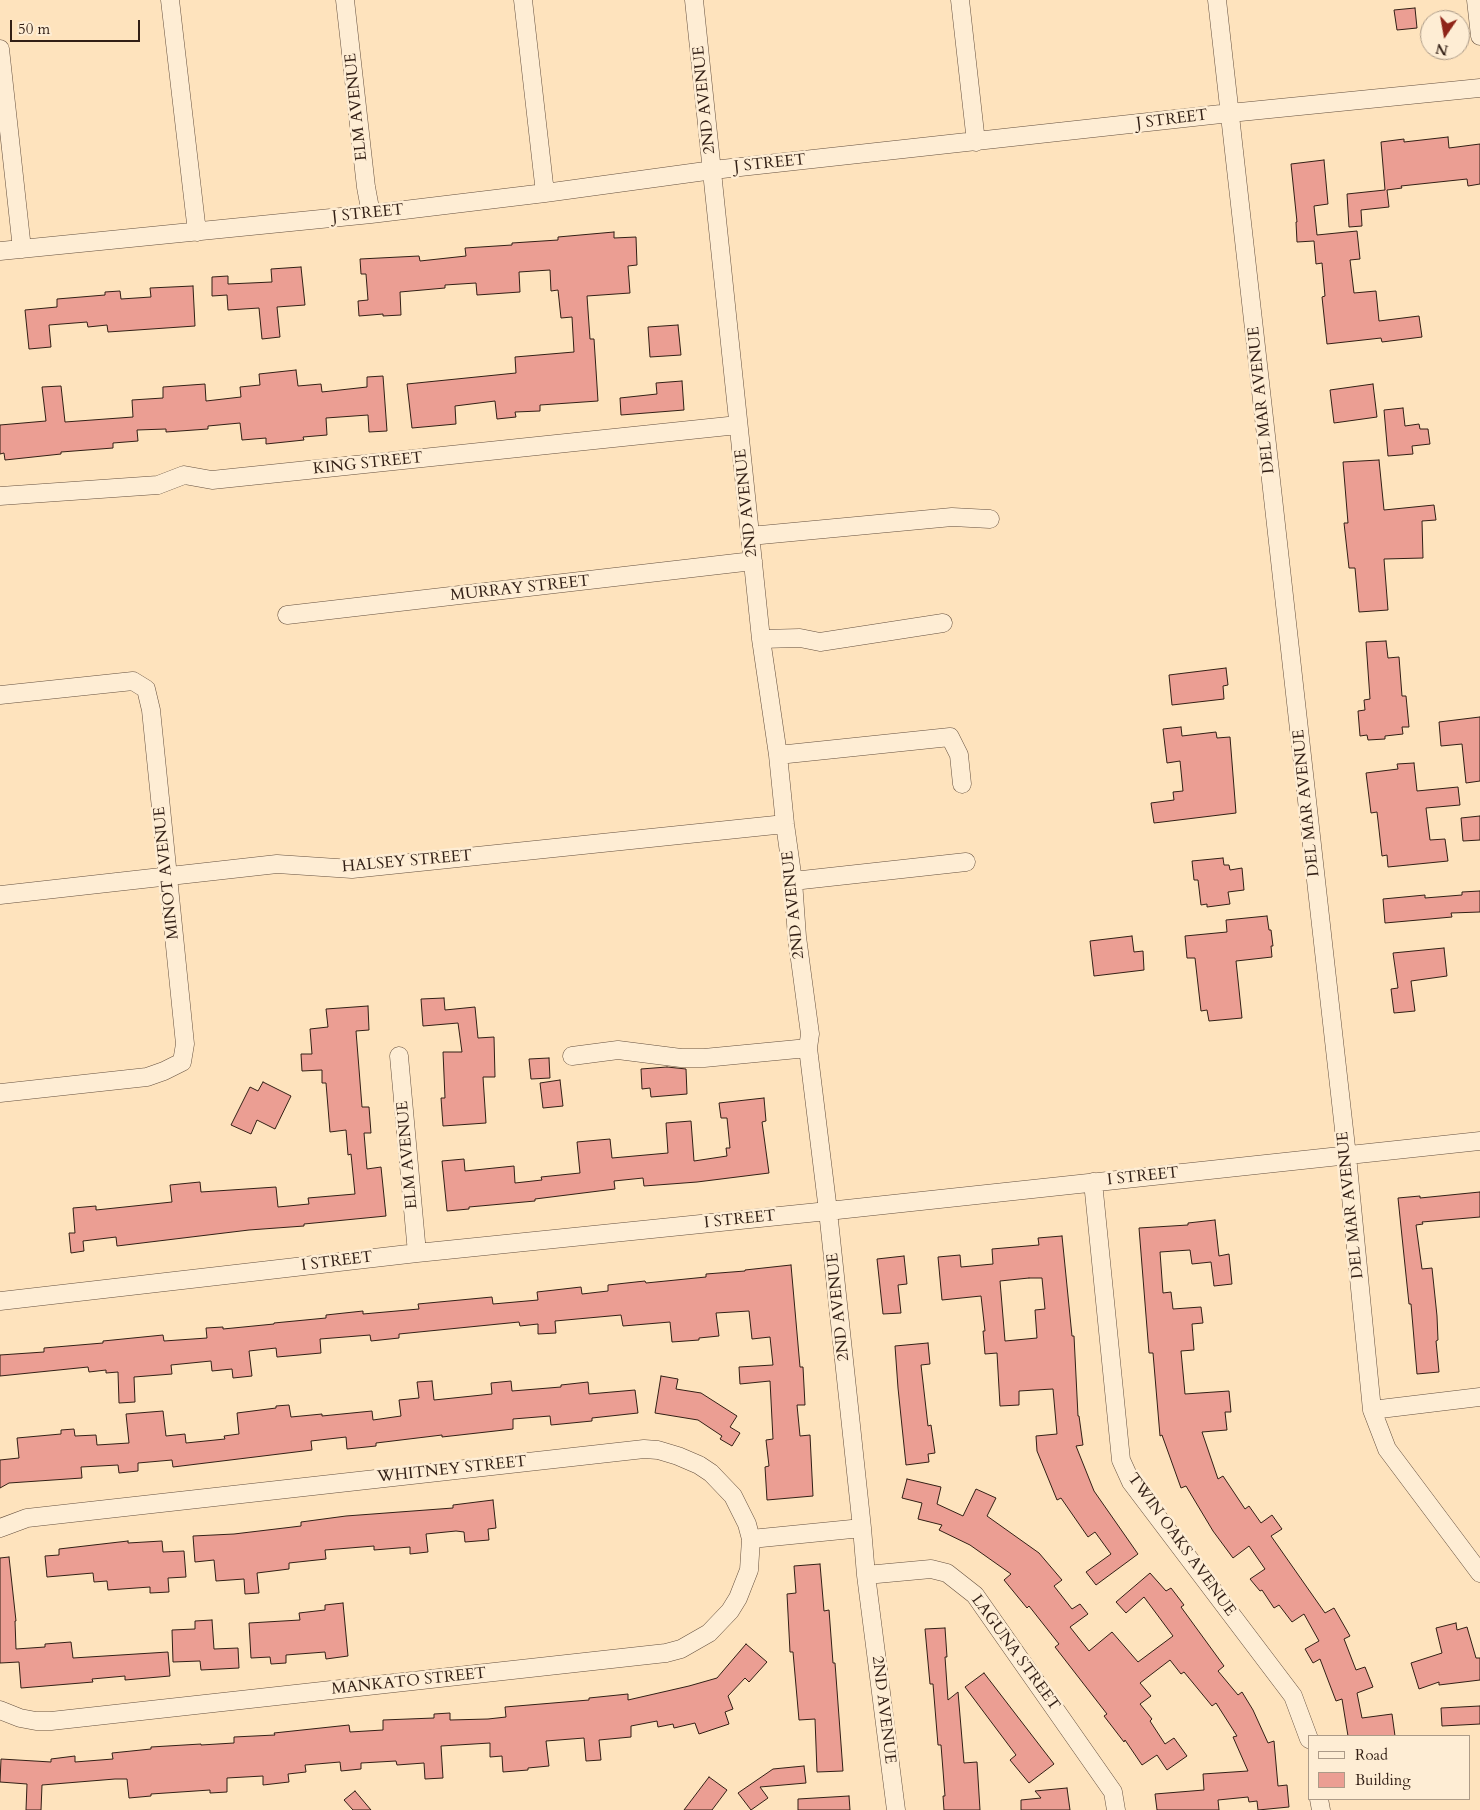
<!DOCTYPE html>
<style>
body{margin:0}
#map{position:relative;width:1480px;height:1810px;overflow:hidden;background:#fee3bd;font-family:Cardo,serif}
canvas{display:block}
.legend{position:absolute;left:1308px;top:1735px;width:162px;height:65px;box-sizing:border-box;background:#feedd4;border:1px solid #ac9b88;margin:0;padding:6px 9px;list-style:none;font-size:15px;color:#321f15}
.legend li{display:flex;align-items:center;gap:10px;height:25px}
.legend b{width:25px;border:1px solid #ac9b88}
.north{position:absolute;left:1420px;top:10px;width:50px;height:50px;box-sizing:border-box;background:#feedd4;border:1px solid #ac9b88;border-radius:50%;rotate:192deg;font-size:14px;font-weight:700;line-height:20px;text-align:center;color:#321f15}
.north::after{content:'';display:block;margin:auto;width:18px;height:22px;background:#8f2418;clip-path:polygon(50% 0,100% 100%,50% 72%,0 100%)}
.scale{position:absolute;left:10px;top:20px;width:130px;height:22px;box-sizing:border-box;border:2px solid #321f15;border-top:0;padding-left:6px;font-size:15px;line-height:18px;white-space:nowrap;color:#321f15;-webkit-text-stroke:4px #feedd4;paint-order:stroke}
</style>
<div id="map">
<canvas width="1480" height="1810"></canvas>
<ul class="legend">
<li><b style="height:6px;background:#feedd4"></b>Road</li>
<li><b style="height:14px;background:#eb9e93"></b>Building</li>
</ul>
<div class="north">N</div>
<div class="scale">50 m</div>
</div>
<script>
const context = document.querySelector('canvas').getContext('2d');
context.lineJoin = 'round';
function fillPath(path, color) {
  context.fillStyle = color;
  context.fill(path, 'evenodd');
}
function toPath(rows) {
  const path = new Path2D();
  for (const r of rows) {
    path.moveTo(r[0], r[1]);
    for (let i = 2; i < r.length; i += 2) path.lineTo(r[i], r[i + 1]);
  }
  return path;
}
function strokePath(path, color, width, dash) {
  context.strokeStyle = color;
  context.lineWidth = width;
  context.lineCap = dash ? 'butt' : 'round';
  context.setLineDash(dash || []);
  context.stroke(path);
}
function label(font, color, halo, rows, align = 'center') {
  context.font = font + ' Cardo,serif';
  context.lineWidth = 5;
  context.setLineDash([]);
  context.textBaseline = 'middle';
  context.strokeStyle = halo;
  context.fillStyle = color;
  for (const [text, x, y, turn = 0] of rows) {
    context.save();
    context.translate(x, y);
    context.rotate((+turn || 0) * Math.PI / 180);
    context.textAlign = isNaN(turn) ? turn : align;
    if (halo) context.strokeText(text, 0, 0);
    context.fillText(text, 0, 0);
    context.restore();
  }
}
const building = toPath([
 [1415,8,1417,28,1397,30,1394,10,1415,8],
 [1448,137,1449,148,1480,144,1480,184,1468,186,1467,179,1401,186,1402,188,1387,190,1389,207,1361,210,1362,226,1349,227,1347,194,1385,190,1381,142,1404,139,1404,142,1448,137],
 [1324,160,1328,204,1314,206,1317,235,1357,231,1360,259,1350,260,1354,293,1376,291,1379,321,1419,316,1422,337,1382,342,1381,338,1327,344,1322,297,1325,296,1322,263,1316,264,1314,241,1297,242,1296,222,1297,222,1291,164,1324,160],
 [614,232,614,238,636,237,637,265,628,266,630,293,587,296,590,339,594,339,598,401,540,405,540,411,515,412,516,417,497,419,495,401,455,406,456,424,412,428,407,384,516,373,515,357,574,352,572,317,561,318,558,290,551,291,550,270,519,272,520,292,477,295,476,283,445,285,445,288,400,292,401,315,383,316,383,314,359,316,358,301,368,300,366,274,361,274,360,259,419,256,420,261,466,256,465,248,512,245,512,243,558,240,558,237,614,232],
 [301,267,305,305,277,307,280,337,262,339,259,308,228,310,227,295,212,296,212,277,228,276,228,284,272,282,271,269,301,267],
 [193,286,195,326,108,332,107,325,88,327,87,322,49,325,51,347,29,349,25,310,57,307,57,299,105,295,105,292,120,291,121,299,151,297,150,288,193,286],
 [678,325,681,355,650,357,648,327,678,325],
 [296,370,298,386,321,384,322,392,367,387,367,377,383,376,387,431,369,432,368,415,326,418,327,435,303,437,304,440,266,444,266,438,242,440,240,423,208,426,208,429,166,432,166,429,137,430,138,441,113,443,113,448,61,452,61,454,5,460,4,453,0,454,0,425,46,421,42,387,61,386,65,422,133,417,132,400,163,398,163,387,205,384,206,401,241,397,240,387,260,385,259,374,296,370],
 [682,381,684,410,621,415,620,398,657,394,656,383,682,381],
 [1373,384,1377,417,1334,423,1330,390,1373,384],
 [1403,408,1405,426,1419,424,1420,429,1428,429,1430,444,1412,446,1413,454,1388,456,1384,410,1403,408],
 [1379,460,1384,510,1434,505,1436,520,1422,521,1423,558,1384,559,1388,610,1359,612,1355,568,1349,568,1344,523,1348,523,1343,462,1379,460],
 [1386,641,1388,658,1399,657,1402,696,1406,696,1409,727,1402,727,1403,734,1385,736,1385,739,1368,740,1367,735,1360,736,1358,711,1365,710,1364,700,1370,699,1366,642,1386,641],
 [1226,668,1228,685,1223,686,1224,699,1172,705,1169,675,1226,668],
 [1480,717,1480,781,1466,783,1462,744,1441,746,1439,722,1480,717],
 [1181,727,1182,736,1216,732,1217,738,1230,737,1236,813,1154,823,1151,803,1174,800,1173,792,1183,791,1180,761,1167,763,1163,729,1181,727],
 [1414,763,1417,791,1458,787,1460,805,1426,808,1430,840,1445,839,1448,861,1388,867,1387,855,1382,856,1377,812,1371,813,1366,773,1398,769,1397,764,1414,763],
 [1480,816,1480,840,1463,841,1461,818,1480,816],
 [1223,858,1224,865,1229,865,1230,870,1242,868,1244,890,1228,892,1230,904,1207,907,1207,904,1201,905,1198,880,1194,880,1192,861,1223,858],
 [1480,891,1480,912,1451,913,1452,917,1385,923,1383,899,1425,895,1425,898,1462,895,1462,892,1480,891],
 [1267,916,1269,930,1271,930,1273,946,1271,946,1272,957,1236,961,1242,1018,1209,1021,1207,1010,1201,1011,1195,958,1187,958,1185,936,1227,932,1226,920,1267,916],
 [1132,936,1134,952,1143,951,1144,970,1094,976,1090,941,1132,936],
 [1444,948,1447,976,1411,981,1415,1011,1394,1013,1391,989,1398,988,1393,953,1444,948],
 [444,998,445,1010,475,1007,478,1038,494,1037,495,1077,483,1077,486,1123,443,1126,441,1098,445,1098,443,1052,462,1052,458,1023,423,1026,421,999,444,998],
 [368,1006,369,1030,356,1031,362,1107,369,1107,371,1133,364,1133,367,1169,381,1167,386,1216,304,1224,304,1226,249,1230,117,1246,116,1237,83,1241,84,1251,71,1253,69,1233,75,1233,73,1208,96,1206,96,1210,172,1202,170,1185,200,1182,201,1192,276,1187,278,1207,309,1204,308,1198,355,1194,351,1154,348,1155,346,1130,330,1132,326,1083,322,1083,322,1070,302,1071,301,1054,312,1054,310,1029,328,1027,326,1009,368,1006],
 [549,1058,550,1078,531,1079,529,1059,549,1058],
 [667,1067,686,1069,687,1094,651,1097,650,1088,642,1089,641,1069,667,1067],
 [560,1080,563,1106,543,1108,540,1083,560,1080],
 [263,1082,291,1096,275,1129,257,1120,251,1134,231,1125,250,1087,258,1091,263,1082],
 [764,1098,766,1121,762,1122,769,1173,697,1182,644,1186,643,1178,614,1181,615,1189,535,1199,535,1201,469,1207,469,1209,447,1211,442,1161,464,1159,465,1171,514,1166,515,1183,542,1180,541,1177,580,1173,577,1142,610,1139,612,1158,668,1153,666,1123,691,1121,694,1161,727,1156,726,1148,730,1148,727,1118,721,1118,719,1103,764,1098],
 [1480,1192,1480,1217,1422,1222,1423,1224,1416,1225,1422,1269,1432,1268,1437,1316,1438,1340,1436,1341,1439,1372,1417,1374,1411,1304,1409,1304,1398,1198,1420,1196,1420,1198,1480,1192],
 [1215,1220,1219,1256,1229,1254,1232,1284,1214,1286,1211,1262,1192,1264,1190,1250,1160,1252,1163,1293,1171,1292,1173,1309,1201,1307,1203,1323,1192,1324,1194,1350,1181,1351,1185,1394,1229,1391,1231,1412,1225,1412,1227,1430,1202,1432,1218,1479,1223,1476,1245,1509,1249,1506,1261,1523,1272,1515,1282,1529,1271,1536,1325,1613,1334,1608,1350,1636,1344,1639,1356,1670,1365,1667,1373,1687,1357,1693,1362,1718,1392,1714,1395,1736,1348,1736,1342,1699,1336,1701,1320,1659,1313,1663,1305,1649,1319,1641,1304,1614,1292,1622,1279,1605,1274,1608,1262,1590,1260,1591,1250,1579,1265,1569,1249,1546,1233,1558,1213,1531,1186,1486,1181,1488,1162,1435,1160,1436,1153,1353,1149,1353,1139,1228,1188,1225,1188,1223,1215,1220],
 [1062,1236,1072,1336,1074,1336,1078,1416,1079,1416,1083,1445,1076,1446,1094,1491,1138,1554,1096,1585,1086,1572,1111,1554,1095,1532,1088,1537,1061,1498,1057,1500,1037,1451,1036,1436,1057,1434,1053,1389,1019,1391,1019,1405,1000,1406,997,1353,985,1354,983,1331,985,1331,981,1296,942,1300,938,1257,960,1255,961,1267,993,1264,992,1249,1039,1245,1038,1238,1062,1236],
 [1029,1278,1042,1278,1045,1309,1035,1310,1037,1338,1005,1341,1000,1281,1029,1278],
 [904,1256,907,1284,898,1285,901,1313,883,1314,877,1259,904,1256],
 [791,1265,800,1367,803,1367,805,1405,797,1405,800,1436,810,1435,813,1496,767,1500,765,1467,769,1466,766,1440,773,1439,770,1381,740,1384,739,1367,773,1365,770,1337,752,1339,749,1311,716,1313,719,1336,699,1338,699,1340,672,1342,670,1322,623,1326,621,1315,555,1321,556,1333,538,1334,538,1324,520,1326,519,1322,399,1334,399,1338,371,1341,370,1335,320,1339,321,1353,277,1357,276,1348,249,1351,252,1376,233,1378,232,1369,212,1371,211,1361,171,1365,172,1374,134,1377,135,1402,119,1403,118,1372,106,1373,106,1370,89,1372,88,1367,0,1376,0,1355,44,1352,44,1348,103,1343,103,1341,163,1335,164,1341,207,1338,206,1328,223,1327,223,1329,274,1324,274,1323,326,1318,326,1315,363,1311,363,1314,419,1309,418,1304,492,1297,493,1304,538,1300,537,1292,581,1287,582,1294,608,1291,608,1285,645,1281,646,1283,706,1277,706,1274,745,1271,745,1270,791,1265],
 [928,1343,930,1364,921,1365,928,1426,931,1425,935,1453,928,1454,929,1462,906,1465,898,1388,895,1346,928,1343],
 [661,1376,678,1379,676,1389,701,1393,737,1416,730,1427,740,1433,732,1446,720,1439,722,1436,698,1420,655,1413,661,1376],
 [432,1381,434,1400,492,1394,491,1383,511,1381,512,1391,561,1387,561,1385,588,1382,589,1394,635,1390,638,1413,592,1418,592,1421,551,1425,550,1416,513,1419,513,1429,442,1437,442,1435,376,1443,376,1446,347,1449,346,1437,311,1441,312,1450,173,1467,172,1460,138,1463,138,1471,119,1473,118,1465,81,1467,82,1478,9,1483,0,1488,0,1460,19,1458,17,1438,61,1434,61,1430,74,1429,75,1436,96,1435,97,1445,129,1443,126,1414,163,1411,166,1436,185,1434,186,1443,225,1439,224,1436,239,1434,237,1413,276,1408,276,1406,289,1405,291,1417,322,1414,322,1416,372,1411,373,1420,401,1416,399,1400,419,1398,417,1382,432,1381],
 [907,1479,941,1487,937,1504,963,1516,976,1489,996,1498,987,1516,1039,1553,1062,1580,1054,1586,1072,1609,1080,1604,1088,1614,1070,1627,1089,1651,1112,1632,1138,1662,1173,1636,1144,1597,1126,1613,1116,1602,1150,1573,1166,1591,1171,1588,1184,1605,1181,1607,1224,1666,1218,1671,1238,1695,1242,1692,1253,1710,1268,1743,1274,1741,1278,1786,1287,1785,1289,1807,1258,1810,1257,1801,1249,1802,1248,1797,1218,1800,1219,1810,1157,1810,1155,1794,1204,1790,1203,1774,1248,1771,1233,1737,1237,1736,1216,1703,1212,1706,1184,1672,1181,1674,1170,1660,1140,1683,1151,1696,1140,1704,1152,1719,1150,1721,1165,1744,1174,1738,1187,1756,1167,1770,1157,1755,1142,1765,1125,1740,1124,1742,1104,1716,1107,1714,1055,1647,1059,1644,1029,1606,1027,1608,1004,1580,1011,1574,970,1545,939,1530,942,1525,918,1519,922,1503,902,1498,907,1479],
 [493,1500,496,1528,488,1529,489,1540,465,1542,464,1532,456,1531,426,1534,428,1552,410,1554,410,1547,374,1550,374,1546,325,1550,326,1559,289,1563,289,1569,257,1573,259,1593,245,1594,244,1579,216,1581,214,1560,195,1562,193,1536,234,1534,301,1526,301,1522,346,1516,453,1508,453,1505,493,1500],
 [128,1541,128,1543,162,1541,163,1552,184,1551,186,1577,168,1578,169,1592,150,1593,150,1587,108,1590,107,1581,94,1582,93,1573,47,1577,45,1556,59,1555,59,1549,128,1541],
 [9,1557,16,1621,15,1621,16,1649,45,1647,45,1644,71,1642,73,1658,168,1652,170,1676,125,1680,125,1676,92,1679,93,1682,21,1688,19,1662,0,1663,0,1558,9,1557],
 [820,1564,824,1611,829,1610,833,1663,835,1663,843,1771,817,1772,815,1719,799,1720,793,1652,790,1652,787,1594,796,1593,794,1566,820,1564],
 [343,1603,348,1656,326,1659,325,1652,286,1655,286,1663,271,1664,270,1657,251,1658,249,1623,300,1620,299,1613,325,1610,325,1605,343,1603],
 [212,1620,214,1649,238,1648,239,1668,201,1670,200,1661,173,1662,172,1630,195,1629,195,1621,212,1620],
 [1456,1623,1457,1630,1467,1627,1476,1658,1480,1658,1480,1680,1439,1685,1439,1682,1419,1689,1411,1663,1442,1653,1436,1628,1456,1623],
 [945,1628,947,1657,945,1657,948,1700,958,1692,964,1763,977,1762,980,1810,944,1810,943,1796,945,1796,941,1745,938,1745,933,1684,930,1684,925,1629,945,1628],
 [746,1644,767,1662,749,1682,745,1678,728,1696,733,1709,725,1712,729,1724,699,1734,695,1723,674,1728,673,1724,658,1727,657,1721,631,1726,631,1737,599,1740,601,1760,586,1761,584,1738,546,1741,549,1766,528,1768,528,1770,503,1772,502,1756,490,1757,490,1743,441,1746,443,1778,425,1779,424,1763,397,1765,396,1761,361,1763,361,1769,341,1771,340,1762,305,1765,306,1772,288,1774,289,1782,263,1785,263,1776,227,1778,227,1792,210,1793,210,1790,151,1794,151,1796,129,1798,127,1779,115,1779,42,1785,41,1810,26,1810,27,1784,0,1782,1,1759,51,1762,51,1759,75,1756,75,1762,113,1759,112,1753,151,1749,151,1747,201,1744,201,1745,234,1743,234,1737,275,1735,274,1733,349,1725,350,1732,383,1730,383,1720,434,1718,434,1714,450,1713,450,1720,488,1719,506,1717,505,1707,589,1700,589,1698,628,1694,628,1700,689,1686,717,1678,746,1644],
 [984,1673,1054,1764,1029,1783,1010,1760,1016,1755,965,1687,984,1673],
 [1480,1706,1480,1724,1442,1726,1441,1708,1480,1706],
 [804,1766,806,1783,760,1787,768,1798,751,1810,738,1793,773,1769,804,1766],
 [709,1777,727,1790,712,1810,684,1810,709,1777],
 [1067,1788,1070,1810,1021,1810,1021,1800,1041,1798,1035,1791,1067,1788],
 [355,1791,371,1810,353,1810,344,1800,355,1791],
 [849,1796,850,1810,798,1810,798,1799,849,1796]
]);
const minor = toPath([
 [170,0,197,232],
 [345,0,366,187,371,214],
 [523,0,545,193],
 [694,0,761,639,778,755,785,824,793,881,797,937,810,1034,808,1048,828,1211,862,1528,866,1575,896,1810],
 [960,0,976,142],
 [1217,0,1347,1156,1372,1410,1387,1449,1480,1573],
 [1476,0,1480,36],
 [0,49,22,249],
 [0,251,371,214,545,193,713,170,1230,113,1480,88],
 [0,496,158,485,184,475,212,480,738,425],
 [750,536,952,517,990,519],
 [287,615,753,561],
 [761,639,800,638,820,642,943,623],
 [0,695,133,681,146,689,151,710,185,1044,182,1062,164,1071,147,1077,0,1093],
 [778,755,950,737,959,755,962,784],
 [793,881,966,862],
 [0,895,277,864,352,869,785,824],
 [399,1056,417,1253],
 [572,1056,618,1050,681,1058,704,1058,808,1048],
 [1093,1182,1121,1460,1131,1482,1293,1696,1309,1739],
 [0,1301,417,1253,828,1211,1480,1141],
 [1372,1410,1480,1397],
 [0,1528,27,1518,644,1449,658,1450,678,1456,699,1465,711,1473,733,1496,747,1524,751,1539,749,1570,738,1598,730,1611,709,1633,681,1649,666,1653,51,1721,36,1721,20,1718,0,1710],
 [751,1539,862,1528],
 [866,1575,931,1569,947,1573,975,1595,1113,1792,1116,1810],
 [1319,1799,1321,1810]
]);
const streetNames = [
 ["2ND AVENUE",705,100,-96],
 ["ELM AVENUE",357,107,-96],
 ["J STREET",1172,120,-7],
 ["J STREET",770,164,-6],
 ["J STREET",368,214,-6],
 ["DEL MAR AVENUE",1262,400,-96],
 ["KING STREET",368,464,-6],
 ["2ND AVENUE",747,503,-96],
 ["MURRAY STREET",520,589,-6],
 ["DEL MAR AVENUE",1307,803,-96],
 ["HALSEY STREET",407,862,-5],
 ["MINOT AVENUE",167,873,-96],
 ["2ND AVENUE",794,905,-96],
 ["ELM AVENUE",408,1155,-95],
 ["I STREET",1143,1177,-6],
 ["DEL MAR AVENUE",1351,1205,-96],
 ["I STREET",740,1220,-6],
 ["I STREET",337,1262,-7],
 ["2ND AVENUE",839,1307,-96],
 ["WHITNEY STREET",452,1470,-6],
 ["TWIN OAKS AVENUE",1181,1545,54],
 ["LAGUNA STREET",1015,1653,54],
 ["MANKATO STREET",409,1682,-6],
 ["2ND AVENUE",883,1710,83]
];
fillPath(building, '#eb9e93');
strokePath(building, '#321f15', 1);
strokePath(minor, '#65503f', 19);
strokePath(minor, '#feedd4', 18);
label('16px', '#321f15', '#feedd4', streetNames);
</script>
